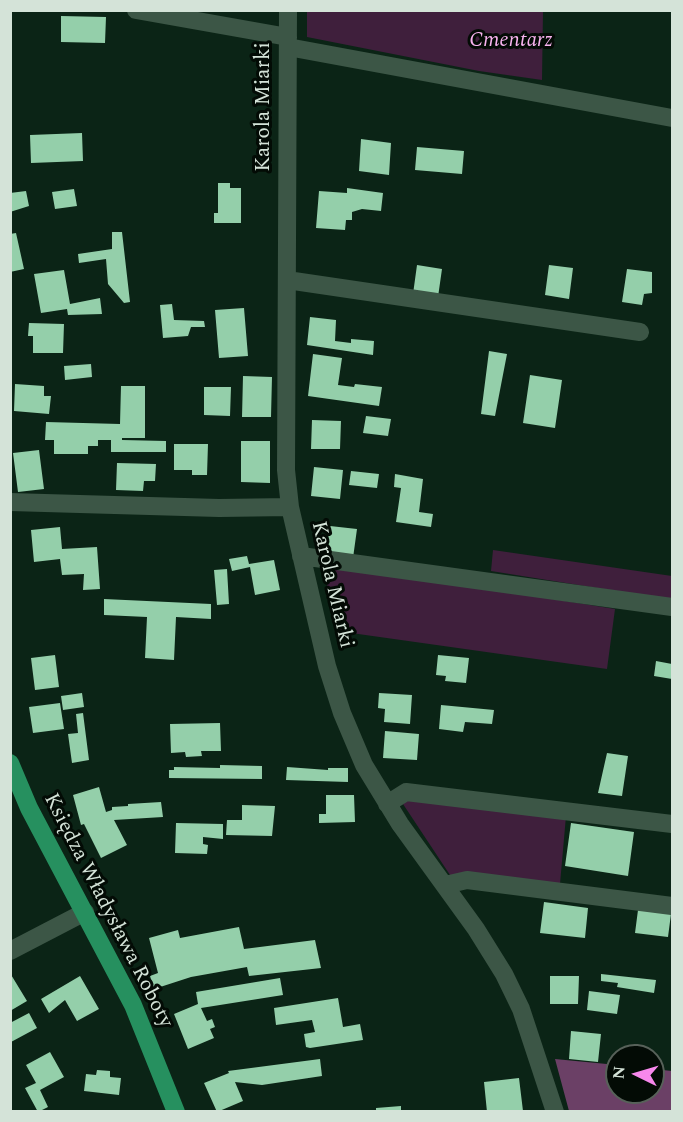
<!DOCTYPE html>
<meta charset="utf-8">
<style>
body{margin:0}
#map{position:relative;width:683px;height:1122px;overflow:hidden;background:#0b2416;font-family:Spectral,serif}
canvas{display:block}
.frame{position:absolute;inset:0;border:12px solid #d4e3d8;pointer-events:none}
.north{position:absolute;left:605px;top:1044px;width:60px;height:60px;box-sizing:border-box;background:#030b05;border:2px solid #576159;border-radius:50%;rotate:275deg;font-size:16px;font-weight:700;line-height:24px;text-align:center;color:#d4e3d8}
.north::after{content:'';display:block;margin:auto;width:21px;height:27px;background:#f788ec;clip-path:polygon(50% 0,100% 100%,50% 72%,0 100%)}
</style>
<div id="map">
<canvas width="683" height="1122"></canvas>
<div class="frame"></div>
<div class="north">N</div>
</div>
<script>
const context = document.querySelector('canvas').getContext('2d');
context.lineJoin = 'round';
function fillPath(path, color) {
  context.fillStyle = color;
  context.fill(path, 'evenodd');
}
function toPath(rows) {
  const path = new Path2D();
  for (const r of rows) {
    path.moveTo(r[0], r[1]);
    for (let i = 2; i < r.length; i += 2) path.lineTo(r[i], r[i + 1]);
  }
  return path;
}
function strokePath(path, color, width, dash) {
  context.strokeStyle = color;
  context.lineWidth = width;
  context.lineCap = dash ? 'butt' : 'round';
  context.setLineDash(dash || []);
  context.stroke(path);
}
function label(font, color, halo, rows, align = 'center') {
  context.font = font + ' Spectral,serif';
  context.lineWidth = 6;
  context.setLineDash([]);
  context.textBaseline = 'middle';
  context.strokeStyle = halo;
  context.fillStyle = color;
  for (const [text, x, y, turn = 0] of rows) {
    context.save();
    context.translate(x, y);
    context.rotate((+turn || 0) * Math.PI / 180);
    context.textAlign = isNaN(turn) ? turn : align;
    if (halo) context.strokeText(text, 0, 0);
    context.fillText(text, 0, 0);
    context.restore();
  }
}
const green = toPath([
 [307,11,543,11,542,80,479,71,307,37],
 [493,550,672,576,672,600,491,571],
 [322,562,615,609,607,669,337,631],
 [408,797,566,816,560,884,452,878,403,804]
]);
const forest = toPath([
 [555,1059,617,1065,617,1092,653,1092,653,1069,672,1071,672,1111,569,1111]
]);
const building = toPath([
 [61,16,106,17,105,43,61,42],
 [82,133,83,161,31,163,30,135],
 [361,139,391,143,389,175,359,171],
 [417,147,464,151,462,174,415,170],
 [218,183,230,183,230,188,241,188,241,223,214,223,214,213,218,213],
 [347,188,383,193,381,211,362,209,352,212,352,220,346,220,345,230,316,228,319,191,347,193],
 [74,189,77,206,55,209,52,192],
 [26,191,29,206,10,212,10,193],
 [112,232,122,232,130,302,124,303,108,284,106,259,79,263,78,254,112,249],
 [16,233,24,269,10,272,10,234],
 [417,265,442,269,438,297,413,294],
 [549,265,573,268,569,299,545,295],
 [627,269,652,272,652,293,644,294,642,305,622,302],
 [64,270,70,304,100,298,102,314,68,315,67,309,41,313,34,274],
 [172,304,174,320,204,321,205,327,191,327,188,336,163,338,160,305],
 [244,308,248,356,219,358,215,310],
 [310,317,336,320,335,341,351,343,351,339,374,341,373,355,307,345],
 [29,323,64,324,63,353,33,353,33,336,28,336],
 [489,351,507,354,495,416,481,414],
 [313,354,342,358,338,385,354,387,355,384,382,387,379,406,308,396],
 [91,364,92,377,65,380,64,366],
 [530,375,562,380,555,428,523,423],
 [243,376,272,377,271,417,242,417],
 [15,384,44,386,44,396,51,396,49,414,14,411],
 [121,386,145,386,145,438,122,438,122,440,166,441,166,452,111,452,111,440,98,440,98,446,88,446,88,454,54,454,54,440,45,440,46,422,120,424],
 [204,387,231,387,230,416,204,415],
 [366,416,391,419,388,436,363,433],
 [312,420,341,421,340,449,311,449],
 [241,441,270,441,270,483,241,482],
 [174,444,208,444,207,475,192,475,192,470,174,470],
 [39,450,44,489,18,492,13,453],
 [117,463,156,464,155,481,144,481,143,491,116,490],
 [314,467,343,470,340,499,311,496],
 [351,471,379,474,377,488,349,485],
 [395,474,423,479,419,512,433,514,431,527,396,522,401,488,394,487],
 [330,526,357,529,353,558,326,554],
 [60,527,62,549,97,547,100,589,83,590,84,574,62,575,60,559,34,562,31,530],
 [247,556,249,564,274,560,280,590,255,595,250,567,232,571,229,559],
 [227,569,229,604,217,605,214,570],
 [104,599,211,604,211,619,176,617,174,660,145,658,147,617,104,615],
 [55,655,59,687,35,690,31,658],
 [438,655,469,658,466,683,445,681,446,676,436,675],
 [656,661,672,664,672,679,654,676],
 [82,693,84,707,63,710,61,696],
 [379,693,412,695,410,724,384,722,385,709,378,708],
 [60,703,64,729,33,733,29,707],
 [441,705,494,710,492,724,465,722,463,732,439,729],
 [83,713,89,760,72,763,68,734,78,733,76,714],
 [220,723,221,751,201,751,202,756,186,757,185,752,171,753,170,724],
 [385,731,419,734,417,760,383,758],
 [607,753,628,756,622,796,598,793],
 [220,765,262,766,262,779,169,778,169,770,174,770,174,767,220,768],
 [287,767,328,770,328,768,348,768,348,782,286,780],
 [99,787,106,812,112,810,112,807,128,806,128,804,161,802,163,817,114,820,127,845,101,858,84,824,81,825,73,795],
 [326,795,354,795,355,822,319,823,319,814,326,814],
 [242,805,275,806,272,836,226,835,227,820,242,820],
 [176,823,223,824,223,839,203,837,203,844,208,845,207,854,175,853],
 [571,823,634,832,628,876,565,866],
 [544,902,588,908,585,938,540,933],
 [638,910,671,914,668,937,635,933],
 [239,927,244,949,315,940,321,968,249,976,247,967,191,977,154,989,150,976,158,973,149,938,178,930,180,938],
 [10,973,27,1001,10,1011],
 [601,974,656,980,654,993,617,987,618,983,601,981],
 [80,976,99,1009,77,1021,65,1000,49,1013,41,999],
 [550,976,579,976,578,1004,550,1004],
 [280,978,283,995,201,1008,207,1021,212,1019,215,1027,210,1029,214,1038,188,1049,174,1014,198,1004,196,992],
 [589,991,620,995,617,1014,587,1010],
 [338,998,343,1027,360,1024,363,1040,310,1048,306,1047,304,1034,315,1032,312,1020,276,1025,274,1008],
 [29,1013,37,1028,11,1042,10,1023],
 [571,1031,601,1034,598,1062,569,1059],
 [50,1052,64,1077,40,1090,48,1107,38,1112,25,1088,36,1083,26,1065],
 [320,1059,322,1076,262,1085,235,1082,243,1101,217,1112,204,1083,229,1073,228,1071],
 [97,1070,110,1071,110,1077,121,1078,119,1095,84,1091,86,1074,96,1075],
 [519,1078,523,1111,487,1112,484,1082],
 [401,1106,401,1112,376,1112,376,1108]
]);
const minor = toPath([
 [136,10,288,37],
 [288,10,286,470,290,507,327,666,342,713,364,765,400,824,476,929,504,974,521,1009,555,1112],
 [288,47,672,118],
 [287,280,640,332],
 [10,502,219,508,290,507],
 [301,556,672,607],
 [387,804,406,792,672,824],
 [445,885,467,880,672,906],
 [10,951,85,912]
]);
const major = toPath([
 [10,763,29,808,133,1005,176,1112]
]);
const parkNames = [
 ["Cmentarz",511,42]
];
const streetNames = [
 ["Karola Miarki",265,107,-90],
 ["Karola Miarki",331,585,77],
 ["Księdza Władysława Roboty",107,911,63]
];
fillPath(green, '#3f1f3c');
fillPath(forest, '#6b4066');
fillPath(building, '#94cfaa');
strokePath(minor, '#3c5646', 18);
strokePath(major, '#26905f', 18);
label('italic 21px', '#f8b3ef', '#030b05', parkNames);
label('21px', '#d4e3d8', '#030b05', streetNames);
</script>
